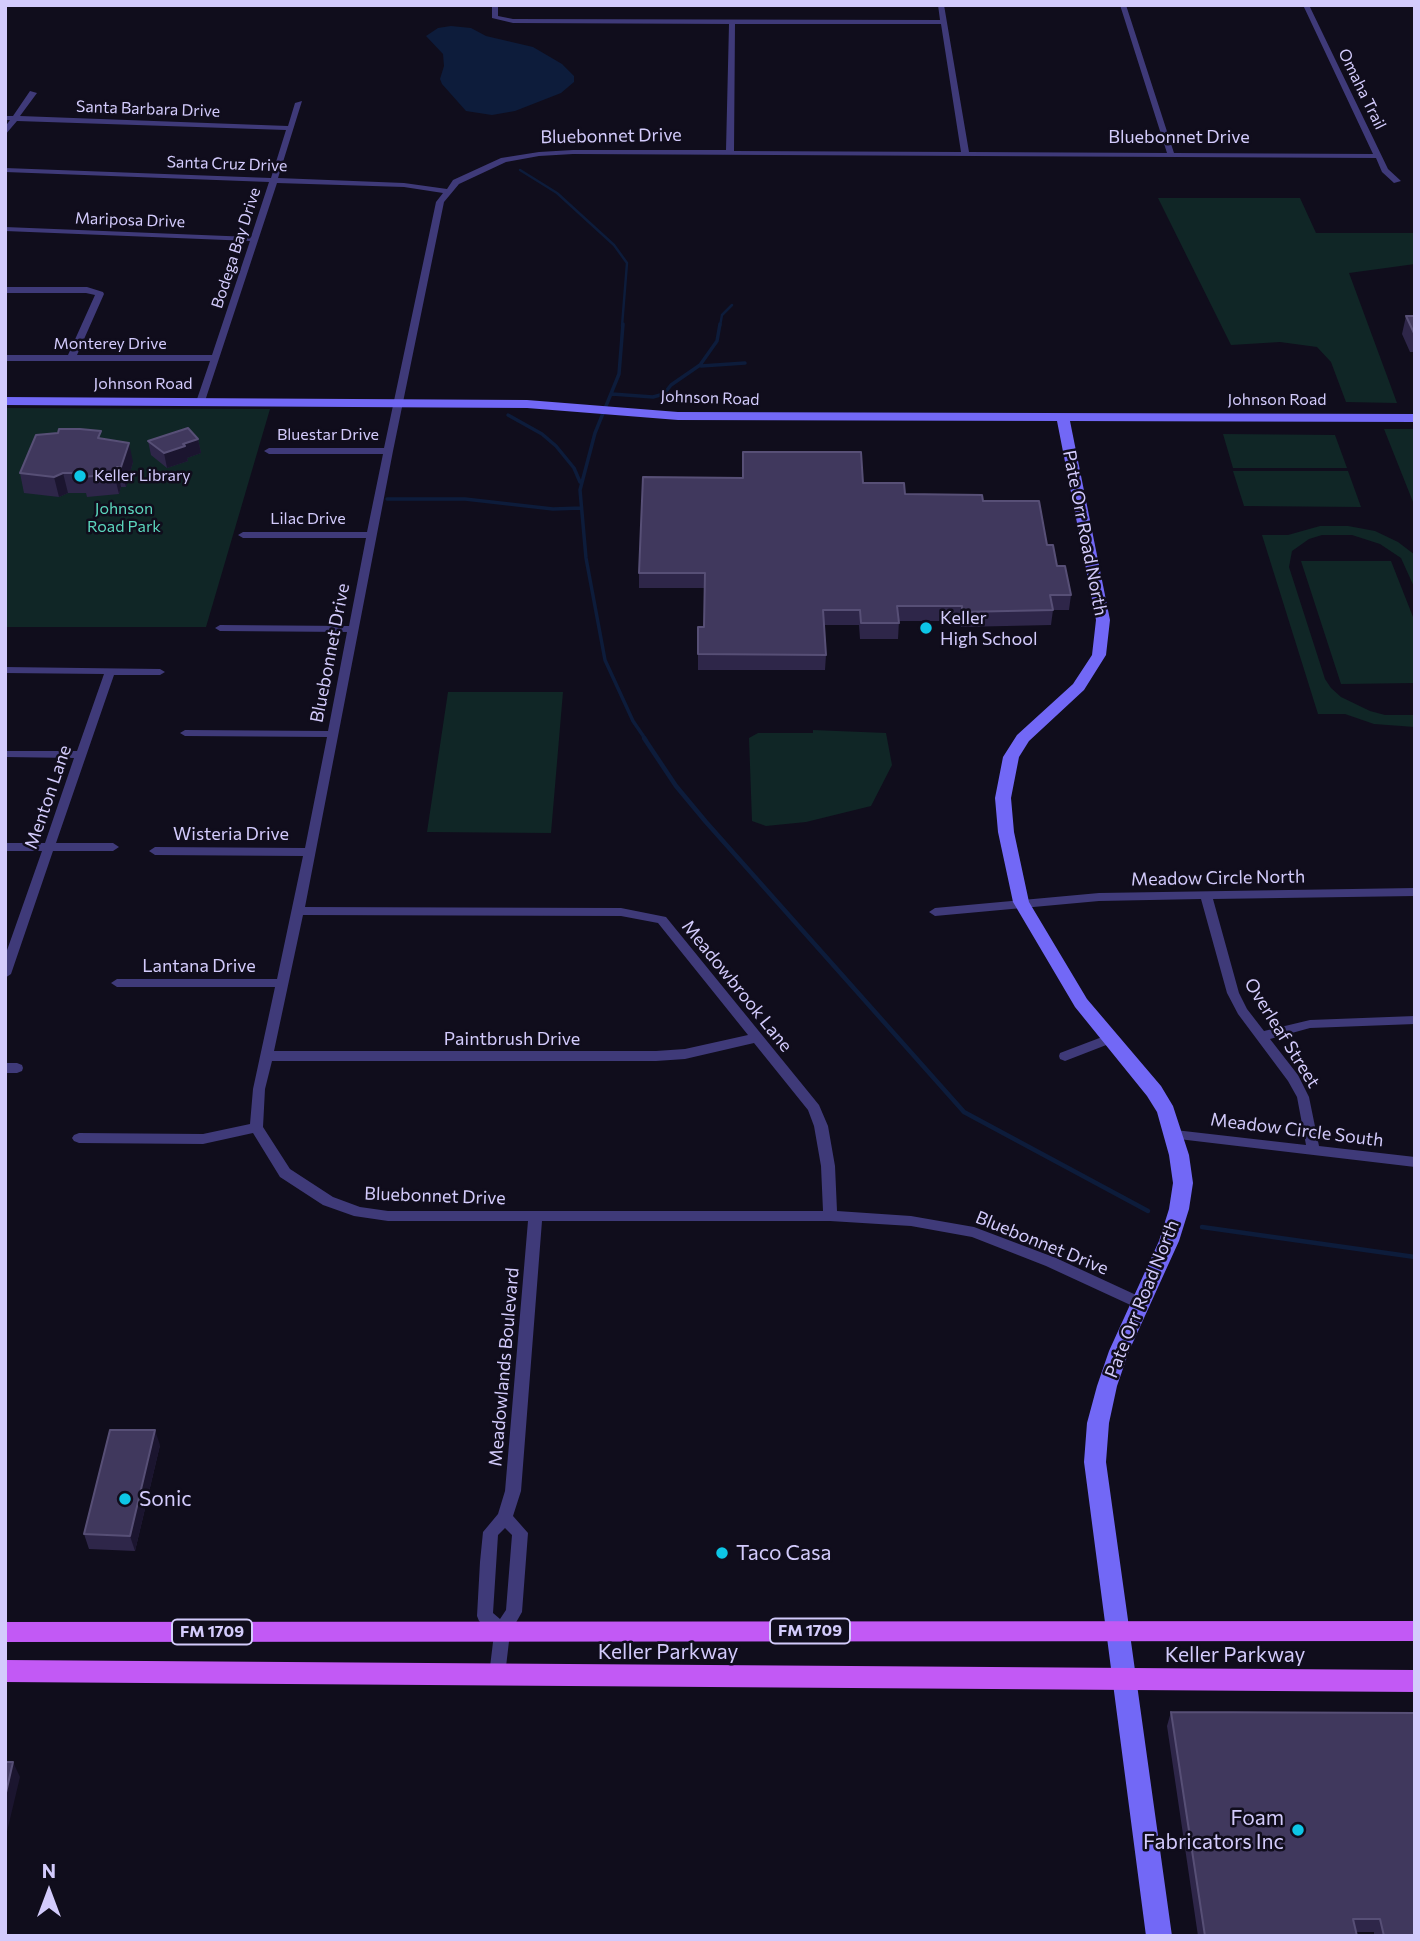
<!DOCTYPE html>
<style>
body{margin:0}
#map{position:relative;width:1420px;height:1941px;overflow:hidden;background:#100d1c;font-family:Commissioner,sans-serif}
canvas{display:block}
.frame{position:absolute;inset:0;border:7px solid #d3cbfc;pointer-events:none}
.north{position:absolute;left:14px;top:1857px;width:70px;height:70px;-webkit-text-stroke:5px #100d1c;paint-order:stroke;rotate:0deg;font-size:19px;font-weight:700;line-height:28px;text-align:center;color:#d3cbfc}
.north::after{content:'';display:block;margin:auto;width:24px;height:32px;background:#d3cbfc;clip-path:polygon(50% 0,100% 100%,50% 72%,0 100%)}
</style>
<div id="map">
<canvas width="1420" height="1941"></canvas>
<div class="frame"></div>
<div class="north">N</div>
</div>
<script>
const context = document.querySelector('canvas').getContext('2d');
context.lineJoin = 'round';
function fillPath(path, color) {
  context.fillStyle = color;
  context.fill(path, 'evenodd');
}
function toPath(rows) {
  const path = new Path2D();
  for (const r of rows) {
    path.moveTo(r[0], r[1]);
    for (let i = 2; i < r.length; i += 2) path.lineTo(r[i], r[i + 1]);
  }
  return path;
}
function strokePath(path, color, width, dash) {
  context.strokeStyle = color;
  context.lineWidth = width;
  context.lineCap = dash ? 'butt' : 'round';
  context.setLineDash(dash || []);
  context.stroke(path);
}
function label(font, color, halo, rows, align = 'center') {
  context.font = font + ' Commissioner,sans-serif';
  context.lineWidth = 5;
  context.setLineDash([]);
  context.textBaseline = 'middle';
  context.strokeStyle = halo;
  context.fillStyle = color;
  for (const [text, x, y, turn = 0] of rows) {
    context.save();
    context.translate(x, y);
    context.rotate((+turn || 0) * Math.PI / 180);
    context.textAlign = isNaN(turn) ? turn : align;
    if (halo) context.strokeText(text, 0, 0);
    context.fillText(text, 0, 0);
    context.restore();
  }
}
const green = toPath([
 [1158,198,1300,198,1316,233,1415,233,1415,264,1349,273,1397,403,1346,402,1331,362,1317,347,1280,342,1231,345],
 [5,408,270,409,206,627,5,627],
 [1384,429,1415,429,1415,507],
 [1223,434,1335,435,1347,468,1233,468],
 [1233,471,1348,471,1361,507,1244,506],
 [1320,526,1348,526,1375,531,1398,542,1415,555,1415,589,1401,558,1380,544,1352,535,1322,535,1309,539,1292,551,1289,567,1325,679,1331,688,1341,697,1370,711,1385,715,1415,715,1415,727,1374,724,1345,714,1318,714,1262,535,1288,535],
 [1301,561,1391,561,1415,622,1415,683,1341,684],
 [448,692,563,692,551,833,427,832],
 [813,730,886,733,892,765,871,806,806,822,766,826,752,821,749,738,758,733,813,733]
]);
const water = toPath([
 [451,26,471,28,486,36,533,47,562,64,574,76,574,82,561,93,515,111,492,115,466,111,442,84,440,79,444,66,443,54,426,36,438,28]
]);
const streamFar2 = toPath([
 [520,170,557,193,614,245,627,263,622,326],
 [720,326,722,315,732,305]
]);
const streamFar1 = toPath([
 [623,324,619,374,595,433,580,490,586,558,605,660,633,721,646,740],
 [701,366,745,363],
 [612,394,653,397,664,394,671,385,700,365,717,341,720,324],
 [508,415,542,434,556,446,574,468,580,482],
 [387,499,465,499,553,509,581,508]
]);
const stream = toPath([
 [644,738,676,786,706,822,964,1112,1148,1211],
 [1202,1227,1415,1257]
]);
const street = toPath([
 [492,5,498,5,498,16,513,19,940,20,938,5,944,5,969,152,1167,153,1120,5,1126,5,1174,153,1373,154,1303,5,1309,5,1388,169,1401,181,1394,183,1382,172,1376,158,573,154,539,156,506,162,459,184,444,202,393,451,305,907,621,908,666,917,819,1105,828,1126,835,1166,837,1211,911,1216,974,1227,1056,1258,1147,1300,1149,1304,1147,1308,1142,1310,1137,1308,1046,1266,972,1237,911,1226,830,1221,542,1221,521,1491,513,1516,528,1533,522,1612,510,1633,505,1675,503,1680,497,1682,491,1680,489,1675,494,1634,479,1621,477,1616,480,1562,483,1532,498,1514,505,1491,528,1221,388,1221,354,1216,323,1205,280,1177,253,1133,203,1144,79,1143,74,1141,72,1138,74,1135,79,1133,203,1134,250,1124,253,1089,275,987,117,987,111,983,117,979,277,979,303,856,155,855,149,851,155,847,305,848,327,737,185,736,180,733,185,730,328,731,347,632,220,631,215,628,220,625,349,626,366,538,243,538,238,535,243,532,367,532,383,454,269,454,264,451,269,448,384,448,436,202,443,193,404,187,277,183,204,404,201,405,196,402,210,361,5,361,5,355,68,355,95,295,86,293,5,293,5,287,87,287,103,292,104,294,77,355,212,355,250,241,5,231,5,227,251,237,269,182,5,172,5,168,271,178,286,130,17,121,5,135,5,127,10,120,5,120,5,116,13,116,30,91,37,93,20,116,288,126,295,103,302,101,278,178,404,183,447,189,453,180,501,158,539,152,573,150,726,150,729,24,513,23,492,18,492,5],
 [735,24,941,24,961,152,734,151,735,24],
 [303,915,621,916,658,923,748,1035,685,1049,656,1051,274,1051,303,915],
 [754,1043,808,1110,814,1126,821,1166,823,1211,388,1211,360,1207,333,1197,290,1169,263,1127,265,1089,272,1061,656,1061,685,1059,754,1043],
 [505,1528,512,1535,506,1610,500,1619,493,1613,498,1535,505,1528],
 [5,667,160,669,165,672,160,675,114,675,56,843,113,843,119,847,113,851,53,851,11,974,5,978,5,956,42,851,5,851,5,843,45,843,74,758,5,757,5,751,77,751,104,674,5,673,5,667],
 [1415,888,1415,896,1213,899,1239,993,1247,1009,1264,1031,1310,1020,1415,1016,1415,1024,1310,1028,1270,1039,1298,1075,1309,1097,1319,1146,1415,1157,1415,1167,1170,1138,1168,1135,1170,1132,1175,1130,1306,1145,1297,1097,1288,1081,1238,1014,1227,993,1201,899,1099,901,935,916,929,912,935,908,1099,893,1415,888],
 [1110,1034,1114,1036,1116,1039,1114,1042,1065,1061,1060,1059,1059,1056,1060,1053,1110,1034],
 [5,1063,17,1063,22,1065,23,1068,22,1071,17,1073,5,1073,5,1063]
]);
const secondary = toPath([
 [5,397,527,400,678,412,1415,414,1415,422,1070,421,1110,620,1106,655,1084,690,1029,741,1019,757,1011,798,1014,832,1029,902,1087,999,1161,1086,1173,1106,1189,1155,1193,1183,1189,1209,1179,1241,1129,1351,1117,1386,1109,1423,1106,1462,1172,1936,1146,1936,1084,1462,1087,1423,1097,1386,1109,1351,1159,1241,1169,1209,1173,1183,1169,1155,1157,1112,1147,1096,1075,1007,1013,902,998,832,995,798,1003,757,1017,735,1073,684,1092,655,1096,620,1057,421,678,420,527,408,5,405,5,397]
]);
const primary = toPath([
 [1415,1621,1415,1641,5,1642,5,1622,1415,1621],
 [5,1660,1415,1670,1415,1692,5,1682,5,1660]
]);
const wall = toPath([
 [1406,316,1415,316,1415,352,1410,352,1402,334],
 [102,439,133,462,126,487,121,487,119,494,87,497,86,493,68,493,59,497,24,493,20,473],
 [198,439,201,453,187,458,188,461,167,468,151,455,148,441],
 [863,483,905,494,983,501,1047,545,1071,595,1069,610,1053,610,1051,625,961,627,960,621,899,621,898,639,860,639,859,625,824,625,826,655,825,670,698,670,698,627,704,627,704,588,639,588,639,573],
 [160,1445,135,1551,89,1549,84,1534],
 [1171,1712,1415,1936,1374,1936,1374,1932,1356,1932,1357,1936,1198,1936,1167,1726]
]);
const shadedWall = toPath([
 [198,439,201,453,187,458,188,461,167,468,164,453,183,444],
 [129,443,133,462,126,487,121,467],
 [117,467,121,487,119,494,114,474],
 [63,473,68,493,59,497,54,477],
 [155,1430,160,1445,135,1551,130,1536],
 [13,1762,20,1777,5,1840,5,1797]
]);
const building = toPath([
 [1406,316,1415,316,1415,333,1414,333,1406,316],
 [188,428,198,439,183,444,185,446,164,453,148,441,188,428],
 [59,429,80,429,101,431,98,438,129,443,121,467,117,467,114,474,83,477,82,473,63,473,54,477,20,473,36,435,58,433,59,429],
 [743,452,861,452,863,483,904,483,905,494,982,495,983,501,1039,501,1047,545,1053,545,1057,566,1065,566,1071,595,1050,595,1053,610,962,612,962,606,897,606,899,623,861,623,860,610,823,610,826,655,698,654,698,627,704,627,705,573,639,573,643,477,743,478,743,452],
 [110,1430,155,1430,130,1536,84,1534,110,1430],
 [1171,1712,1415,1713,1415,1936,1384,1936,1380,1919,1353,1919,1357,1936,1205,1936,1171,1712],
 [5,1762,13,1762,5,1797,5,1762]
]);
const markers = [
 [80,476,7,"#0dc6e6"],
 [926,628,7,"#0dc6e6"],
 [125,1499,7,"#0dc6e6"],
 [722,1553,7,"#0dc6e6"],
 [1298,1830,7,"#0dc6e6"]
];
const farStreetnames = [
 ["Omaha Trail",1362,89,64],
 ["Santa Barbara Drive",148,109,2],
 ["Santa Cruz Drive",227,164,2],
 ["Mariposa Drive",130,220,2],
 ["Bodega Bay Drive",236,248,-72],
 ["Monterey Drive",110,344],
 ["Johnson Road",143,384],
 ["Johnson Road",710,398,2],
 ["Johnson Road",1277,400],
 ["Bluestar Drive",328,435],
 ["Lilac Drive",308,519]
];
const farPoinames = [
 ["Keller Library",94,476]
];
const farParknames = [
 ["Johnson",124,509],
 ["Road Park",124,527]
];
const shields = [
 [810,1631,80],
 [212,1632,80]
];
const shieldNames = [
 ["FM 1709",810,1631],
 ["FM 1709",212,1632]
];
const streetNames = [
 ["Bluebonnet Drive",611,136,-1],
 ["Bluebonnet Drive",1179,137],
 ["Pate Orr Road North",1085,533,79],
 ["Bluebonnet Drive",330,653,-79],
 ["Menton Lane",48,797,-71],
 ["Wisteria Drive",231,834],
 ["Meadow Circle North",1218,878,-1],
 ["Lantana Drive",199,966],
 ["Meadowbrook Lane",737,986,51],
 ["Overleaf Street",1282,1033,58],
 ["Paintbrush Drive",512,1039],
 ["Meadow Circle South",1297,1130,7],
 ["Bluebonnet Drive",435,1196,2],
 ["Bluebonnet Drive",1042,1243,22],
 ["Pate Orr Road North",1142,1299,-68],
 ["Meadowlands Boulevard",504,1367,-85]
];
const poiNames = [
 ["Keller",940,618],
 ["High School",940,639]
];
const nearPoinames = [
 ["Sonic",139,1499],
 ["Taco Casa",736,1553],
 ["Foam",1284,1818,"right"],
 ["Fabricators Inc",1284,1842,"right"]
];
const nearStreetnames = [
 ["Keller Parkway",668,1652],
 ["Keller Parkway",1235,1655]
];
fillPath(green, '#102626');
fillPath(water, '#0d1c3b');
strokePath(streamFar2, '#0d1c3b', 2.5);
strokePath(streamFar1, '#0d1c3b', 3.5);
strokePath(stream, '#0d1c3b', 4.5);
fillPath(street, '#3f3a79');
fillPath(secondary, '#7268f6');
fillPath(primary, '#c259f5');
fillPath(wall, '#2e2649');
fillPath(shadedWall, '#1b152f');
fillPath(building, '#40385d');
strokePath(building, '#574f76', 2);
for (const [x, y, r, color] of markers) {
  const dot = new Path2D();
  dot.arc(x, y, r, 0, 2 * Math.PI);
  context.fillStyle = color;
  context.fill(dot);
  strokePath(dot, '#100d1c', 2.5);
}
label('16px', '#d3cbfc', '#100d1c', farStreetnames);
label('16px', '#d3cbfc', '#100d1c', farPoinames, 'left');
label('16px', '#5cd7be', '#100d1c', farParknames);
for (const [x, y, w] of shields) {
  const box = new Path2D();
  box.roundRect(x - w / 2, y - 12.5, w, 25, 5);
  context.fillStyle = '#100d1c';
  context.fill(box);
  strokePath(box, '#d3cbfc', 2);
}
label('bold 16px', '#d3cbfc', null, shieldNames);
label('18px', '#d3cbfc', '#100d1c', streetNames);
label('18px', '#d3cbfc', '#100d1c', poiNames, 'left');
label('21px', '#d3cbfc', '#100d1c', nearPoinames, 'left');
label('21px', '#d3cbfc', '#100d1c', nearStreetnames);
</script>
